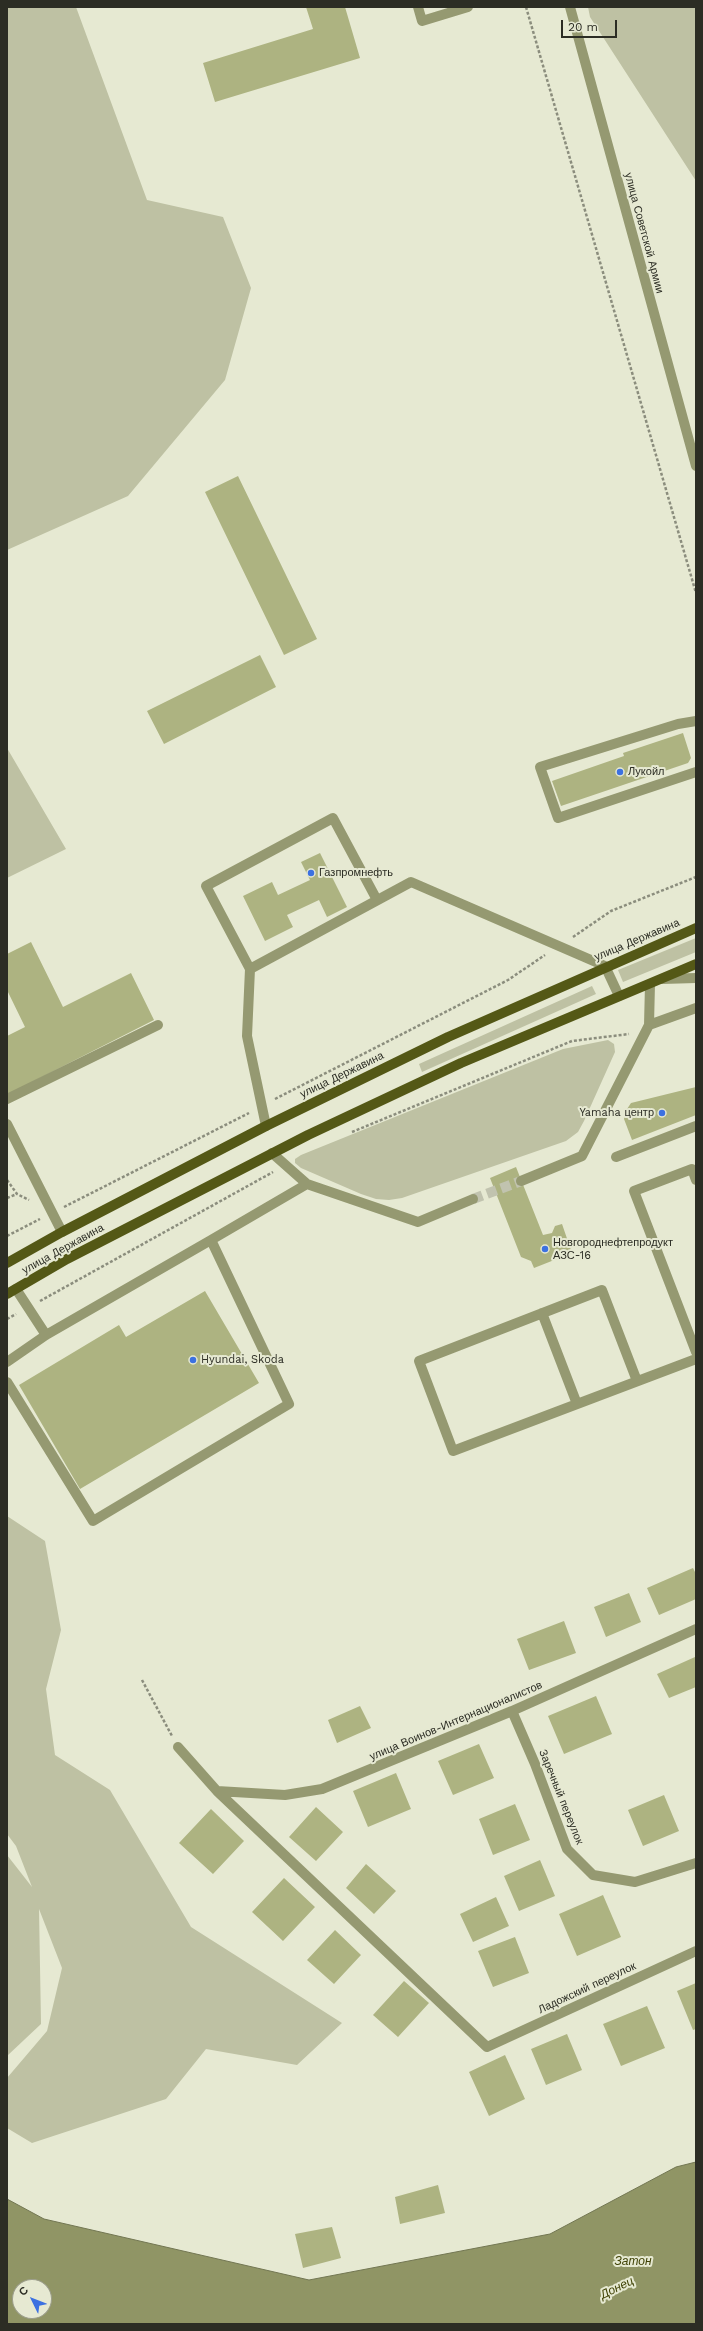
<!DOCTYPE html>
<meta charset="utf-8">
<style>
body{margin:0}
#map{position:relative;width:703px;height:2331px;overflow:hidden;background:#e6e9d2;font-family:"Work Sans",sans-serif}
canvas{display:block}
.frame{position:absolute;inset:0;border:8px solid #2c2d24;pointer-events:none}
.north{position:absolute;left:12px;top:2279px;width:40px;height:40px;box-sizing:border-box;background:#e6e9d2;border:1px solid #9c9e8c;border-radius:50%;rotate:313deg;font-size:11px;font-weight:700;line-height:16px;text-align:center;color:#2c2d24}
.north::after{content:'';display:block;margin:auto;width:14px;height:18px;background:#3c71e1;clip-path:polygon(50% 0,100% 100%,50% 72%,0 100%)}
.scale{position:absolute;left:561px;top:20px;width:56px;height:18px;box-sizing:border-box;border:2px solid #2c2d24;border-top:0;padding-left:5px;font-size:12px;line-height:14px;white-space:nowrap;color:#2c2d24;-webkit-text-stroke:3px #e6e9d2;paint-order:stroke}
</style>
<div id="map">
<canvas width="703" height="2331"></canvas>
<div class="frame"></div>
<div class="north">С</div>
<div class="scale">20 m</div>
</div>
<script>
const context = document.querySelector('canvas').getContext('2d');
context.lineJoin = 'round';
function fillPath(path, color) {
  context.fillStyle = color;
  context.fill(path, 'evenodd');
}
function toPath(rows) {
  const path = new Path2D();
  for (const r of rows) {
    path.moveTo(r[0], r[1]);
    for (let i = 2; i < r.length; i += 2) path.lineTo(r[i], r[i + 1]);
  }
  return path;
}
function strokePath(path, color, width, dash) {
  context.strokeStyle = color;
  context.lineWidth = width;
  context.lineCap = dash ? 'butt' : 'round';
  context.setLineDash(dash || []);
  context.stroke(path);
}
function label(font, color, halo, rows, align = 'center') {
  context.font = font + ' "Work Sans",sans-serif';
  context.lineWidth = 4;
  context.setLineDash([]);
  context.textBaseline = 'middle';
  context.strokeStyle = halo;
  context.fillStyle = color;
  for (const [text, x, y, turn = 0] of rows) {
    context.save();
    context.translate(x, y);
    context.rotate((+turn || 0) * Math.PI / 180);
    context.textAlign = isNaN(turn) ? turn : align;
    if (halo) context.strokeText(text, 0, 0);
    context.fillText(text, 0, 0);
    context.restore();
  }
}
const green = toPath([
 [76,7,147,200,223,217,251,288,225,380,128,496,7,550,7,8],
 [588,7,696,7,696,181,590,17],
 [7,748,66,849,7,878],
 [696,938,696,952,623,982,618,970],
 [592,986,596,994,422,1072,419,1064],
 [608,1040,614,1044,615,1052,584,1121,578,1132,566,1141,402,1198,389,1200,376,1199,361,1194,301,1168,295,1163,295,1159,301,1155,563,1049],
 [7,1516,45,1541,61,1630,46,1689,55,1755,110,1790,191,1927,342,2023,297,2065,206,2049,166,2099,32,2143,7,2128,7,2078,47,2031,62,1968,39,1909,41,2024,7,2056,7,1855,32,1887,16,1846,7,1834]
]);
const water = toPath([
 [696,2162,696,2324,7,2324,7,2199,44,2219,309,2280,550,2234,676,2167,696,2162],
 [20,2287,44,2287,44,2311,20,2311,20,2287]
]);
const building = toPath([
 [306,7,345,7,360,58,215,102,203,63,313,29],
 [238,476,317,639,284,655,205,492],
 [260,655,276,687,164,744,147,711],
 [683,733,691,758,688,763,561,806,552,781,624,756,623,753],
 [320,853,347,907,327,917,319,900,287,915,293,927,265,941,243,896,272,882,278,895,310,880,301,862],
 [31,942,63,1007,131,973,154,1020,8,1094,7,1036,25,1027,7,990,7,954],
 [696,1087,696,1115,632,1140,624,1119,625,1112,631,1103],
 [516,1167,543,1235,552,1233,555,1226,562,1224,572,1253,534,1268,531,1261,521,1257,490,1178],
 [205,1291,259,1383,80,1489,19,1385,119,1325,126,1337],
 [693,1568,696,1574,696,1599,659,1615,647,1588],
 [629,1593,641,1622,606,1637,594,1607],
 [564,1621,576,1653,529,1670,517,1639],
 [695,1657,696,1687,669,1698,657,1674],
 [596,1696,612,1734,564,1754,548,1716],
 [360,1706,371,1728,337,1743,328,1720],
 [479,1744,494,1778,453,1795,438,1761],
 [396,1773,411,1809,368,1827,353,1791],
 [664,1795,679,1831,643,1846,628,1810],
 [515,1804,530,1840,493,1855,479,1819],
 [316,1807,343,1832,316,1861,289,1837],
 [211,1809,244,1841,213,1874,179,1843],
 [540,1860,555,1896,519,1911,504,1876],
 [366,1864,396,1891,374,1914,346,1888],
 [284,1878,315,1907,283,1941,252,1912],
 [603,1895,621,1937,577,1956,559,1914],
 [496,1897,509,1926,473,1942,460,1914],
 [335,1930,361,1955,334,1984,307,1960],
 [515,1937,529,1973,493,1987,478,1951],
 [404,1981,429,2003,398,2037,373,2015],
 [696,1983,696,2029,693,2030,677,1991],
 [647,2006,665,2048,621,2066,603,2024],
 [567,2034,582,2070,546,2085,531,2049],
 [505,2055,525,2099,489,2116,469,2072],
 [438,2185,445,2213,400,2224,395,2197],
 [332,2227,341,2258,303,2268,295,2234]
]);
const minorTunnel = toPath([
 [473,1199,521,1181]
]);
const path = toPath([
 [526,7,696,593],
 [573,937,611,911,696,877],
 [275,1099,508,980,545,955],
 [352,1132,572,1041,629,1034],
 [7,1180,17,1194,29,1200],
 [7,1198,17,1194],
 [64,1207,249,1113],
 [7,1236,40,1219],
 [40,1301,273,1172],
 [7,1319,16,1314],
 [142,1680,172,1736]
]);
const minor = toPath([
 [418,7,422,21,468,7],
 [570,7,696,466],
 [696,721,678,724,540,767,558,818,696,772],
 [250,969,206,886,333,818,377,900],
 [662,979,696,978],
 [649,1025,696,1008],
 [7,1099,158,1025],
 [7,1124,62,1232],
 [266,1126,247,1036,250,969,411,882,605,966,619,996],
 [272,1153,307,1184,418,1222,473,1199],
 [616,1157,696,1126],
 [696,1180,692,1169,634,1191,696,1352],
 [521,1181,582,1156,649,1025,650,984],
 [211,1240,307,1184],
 [16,1289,46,1335],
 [542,1313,577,1404],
 [7,1362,46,1335,211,1240,289,1404,93,1521,7,1382],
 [637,1381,602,1290,419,1361,453,1451,696,1359],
 [512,1711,535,1764,567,1849,593,1875,635,1882,696,1863],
 [178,1747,217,1791,487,2047,696,1951],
 [217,1791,285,1795,322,1789,512,1711,696,1629]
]);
const major = toPath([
 [7,1263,62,1232,266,1126,448,1037,696,928],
 [7,1294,67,1259,308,1135,461,1063,696,964]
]);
const markers = [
 [620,772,4,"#3c71e1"],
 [311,873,4,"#3c71e1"],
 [662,1113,4,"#3c71e1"],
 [545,1249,4,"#3c71e1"],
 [193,1360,4,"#3c71e1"]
];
const streetNames = [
 ["улица Советской Армии",644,233,75],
 ["улица Державина",637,940,-23],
 ["улица Державина",342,1075,-26],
 ["улица Державина",63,1249,-29],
 ["улица Воинов-Интернационалистов",456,1721,-23],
 ["Заречный переулок",561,1797,68],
 ["Ладожский переулок",587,1988,-25]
];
const poiNames = [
 ["Лукойл",628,772],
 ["Газпромнефть",319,873],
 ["Yamaha центр",654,1113,"right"],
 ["Новгороднефтепродукт",553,1243],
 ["АЗС-16",553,1256],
 ["Hyundai, Skoda",201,1360]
];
const waterNames = [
 ["Затон",633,2261],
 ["Донец",617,2288,-26]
];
fillPath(green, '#bec1a3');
fillPath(water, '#909565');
strokePath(water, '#727652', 1);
fillPath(building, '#adb381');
strokePath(minorTunnel, '#c1c3af', 10, [10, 5]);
strokePath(path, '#8b8d7d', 2.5, [3, 2]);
strokePath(minor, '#959971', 10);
strokePath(major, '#545816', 10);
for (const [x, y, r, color] of markers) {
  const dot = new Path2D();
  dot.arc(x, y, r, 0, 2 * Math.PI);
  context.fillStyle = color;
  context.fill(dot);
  strokePath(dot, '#e6e9d2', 1.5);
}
label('11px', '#2c2d24', '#e6e9d2', streetNames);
label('11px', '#2c2d24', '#e6e9d2', poiNames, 'left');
label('italic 12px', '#404306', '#e6e9d2', waterNames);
</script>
